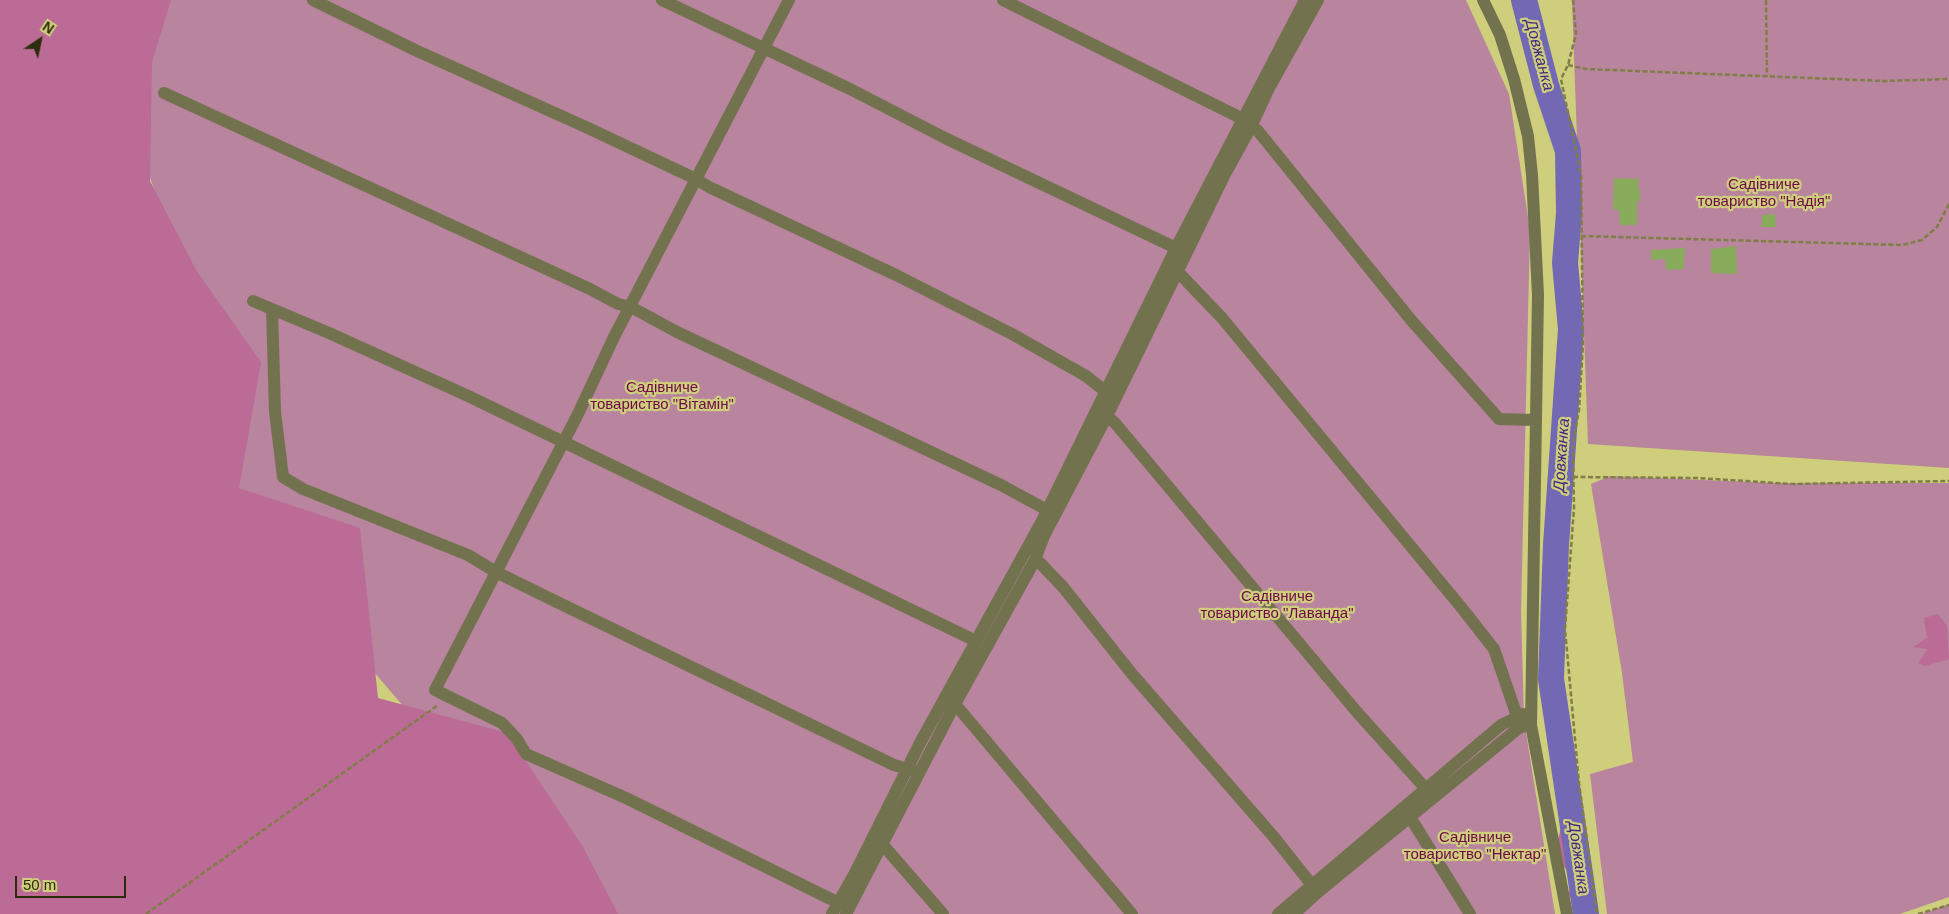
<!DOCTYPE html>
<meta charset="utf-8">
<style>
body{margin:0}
#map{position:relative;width:1949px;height:914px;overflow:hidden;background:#cece7d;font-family:Arial,sans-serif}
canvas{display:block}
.north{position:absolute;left:15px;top:15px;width:50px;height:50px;-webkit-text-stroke:4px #cece7d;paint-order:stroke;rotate:34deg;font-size:14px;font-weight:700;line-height:20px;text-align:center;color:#2e2d0b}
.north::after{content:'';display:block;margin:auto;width:18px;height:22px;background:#2e2d0b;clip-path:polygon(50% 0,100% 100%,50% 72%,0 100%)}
.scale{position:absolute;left:15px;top:876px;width:111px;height:22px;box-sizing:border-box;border:2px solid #2e2d0b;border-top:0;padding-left:6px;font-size:15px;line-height:18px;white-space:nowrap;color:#2e2d0b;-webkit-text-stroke:4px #cece7d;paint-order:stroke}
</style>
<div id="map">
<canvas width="1949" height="914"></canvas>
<div class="north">N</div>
<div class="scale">50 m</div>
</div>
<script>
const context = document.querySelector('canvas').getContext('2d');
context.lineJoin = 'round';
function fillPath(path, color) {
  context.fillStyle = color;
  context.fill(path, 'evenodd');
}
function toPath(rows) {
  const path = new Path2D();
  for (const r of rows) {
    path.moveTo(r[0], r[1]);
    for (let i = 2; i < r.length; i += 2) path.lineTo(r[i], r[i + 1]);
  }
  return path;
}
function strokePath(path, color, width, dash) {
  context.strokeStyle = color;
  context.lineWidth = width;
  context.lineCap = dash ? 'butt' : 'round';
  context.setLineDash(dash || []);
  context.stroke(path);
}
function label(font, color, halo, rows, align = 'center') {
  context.font = font + ' Arial,sans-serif';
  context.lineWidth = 4.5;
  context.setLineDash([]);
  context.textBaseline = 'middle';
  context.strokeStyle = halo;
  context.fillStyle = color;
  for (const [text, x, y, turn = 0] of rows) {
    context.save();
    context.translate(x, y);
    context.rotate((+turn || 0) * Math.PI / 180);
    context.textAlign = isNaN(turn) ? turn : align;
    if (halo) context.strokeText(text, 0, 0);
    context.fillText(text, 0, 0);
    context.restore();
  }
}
const green = toPath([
 [150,0,1466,0,1509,94,1530,230,1521,611,1524,720,1555,914,593,914,434,742,235,510,199,320,121,93],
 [1572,0,1949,0,1949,468,1588,444],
 [1610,476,1774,483,1949,483,1949,897,1900,914,1607,914,1590,774,1633,762,1622,673,1591,484],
 [1949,904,1949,914,1921,914]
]);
const forest = toPath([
 [0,0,171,0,152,62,150,181,196,270,261,362,239,488,360,528,378,698,507,733,583,847,618,914,0,914],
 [1938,614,1947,626,1949,659,1925,666,1918,663,1928,649,1913,647,1927,638,1924,618],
 [1575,806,1585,826,1584,847,1588,869,1583,879,1573,876,1559,862,1557,845,1562,823,1569,808],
 [1578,882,1587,886,1594,914,1575,914,1577,908,1569,895,1569,891]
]);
const river = toPath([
 [1524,0,1546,85,1568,151,1569,213,1565,263,1571,329,1556,545,1551,679,1586,914]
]);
const building = toPath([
 [1614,178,1639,179,1638,189,1640,189,1640,201,1637,201,1637,225,1620,225,1619,210,1613,209],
 [1775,214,1776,227,1762,227,1762,215],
 [1736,246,1737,274,1711,273,1711,249],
 [1685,248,1684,269,1666,270,1665,259,1651,260,1651,250]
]);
const path = toPath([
 [1573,0,1576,34,1568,65,1561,79,1581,175,1583,345,1579,410,1573,442,1574,508,1565,629,1579,783,1597,914],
 [1766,0,1767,76],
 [1568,65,1586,69,1884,81,1949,79],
 [1581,236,1902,245,1922,240,1937,227,1949,204],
 [1573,477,1698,478,1792,484,1949,481],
 [146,914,438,705],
 [1918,914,1949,905]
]);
const minor = toPath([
 [313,0,415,50,588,128,696,179,709,187,896,275,1012,334,1086,376,1105,391],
 [662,0,850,89,947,139,1176,248],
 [789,0,614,337,577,416,435,690,502,723,517,739,526,754,626,798,849,908],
 [1003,0,1235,115,1258,131,1411,320,1499,419,1535,420],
 [1483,0,1500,35,1514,79,1528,136,1532,175,1538,295,1531,725,1567,914],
 [164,93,590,289,618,304,631,307,677,332,1001,485,1047,510],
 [1178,272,1222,318,1461,607,1494,649,1517,716],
 [253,301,329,333,466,395,976,641],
 [272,309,275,412,283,477,303,489,468,555,496,572,559,603,894,765,914,771],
 [1107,416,1115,423,1356,711,1426,789],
 [1035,560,1040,563,1063,587,1132,674,1273,836,1312,885],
 [955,704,1132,914],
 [1410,817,1470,914],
 [883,845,943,914],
 [832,914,855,873,920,743,1042,521,1179,242,1305,0],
 [846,914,955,704,1035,560,1044,536,1107,416,1225,174,1251,127,1269,88,1318,0],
 [1278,914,1501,725,1523,714],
 [1294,914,1318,892,1520,727,1531,725]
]);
const parkNames = [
 ["Садівниче",1764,185],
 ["товариство \"Надія\"",1764,202],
 ["Садівниче",662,388],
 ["товариство \"Вітамін\"",662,405],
 ["Садівниче",1277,597],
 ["товариство \"Лаванда\"",1277,614],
 ["Садівниче",1475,838],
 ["товариство \"Нектар\"",1475,855]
];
const waterNames = [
 ["Довжанка",1539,55,75],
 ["Довжанка",1562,455,-86],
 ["Довжанка",1578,858,82]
];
fillPath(green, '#b9849e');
fillPath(forest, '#bb6b95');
strokePath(river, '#7268b3', 26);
fillPath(building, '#88ab5c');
strokePath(path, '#7f7e45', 2.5, [5, 2.5]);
strokePath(minor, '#72724f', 12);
label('15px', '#6e0849', '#cece7d', parkNames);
label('italic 16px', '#402984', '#cece7d', waterNames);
</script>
